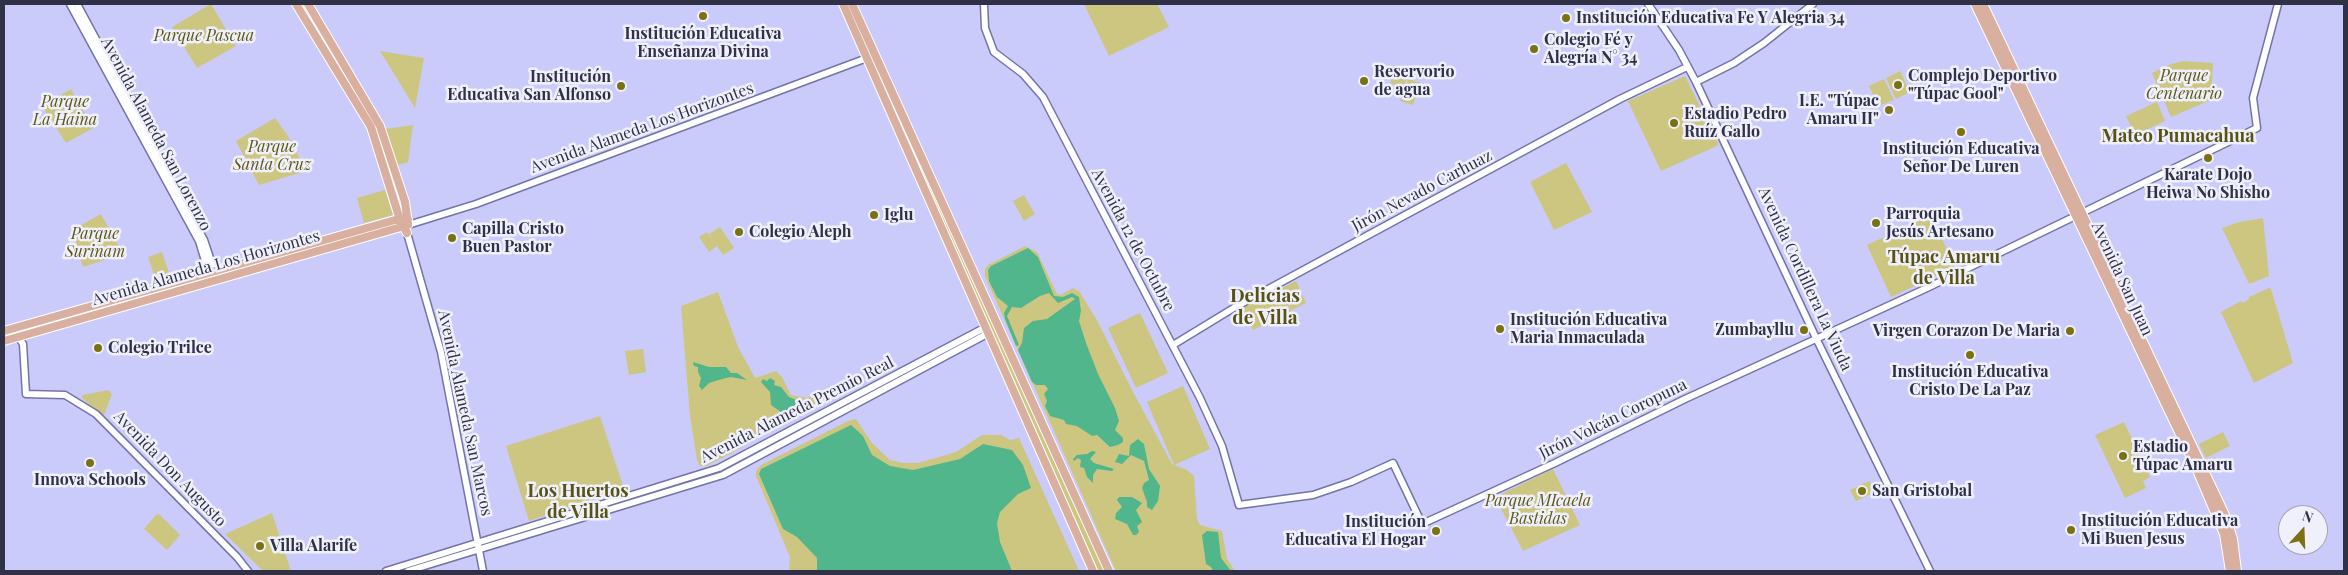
<!DOCTYPE html>
<meta charset="utf-8">
<style>
body{margin:0}
#map{position:relative;width:2348px;height:575px;overflow:hidden;background:#cacbfa;font-family:"Playfair Display",serif}
canvas{display:block}
.frame{position:absolute;inset:0;border:5px solid #303047;pointer-events:none}
.north{position:absolute;left:2278px;top:505px;width:50px;height:50px;box-sizing:border-box;background:#eff0fc;border:1px solid #a3a3b4;border-radius:50%;rotate:20deg;font-size:14px;font-weight:700;line-height:20px;text-align:center;color:#303047}
.north::after{content:'';display:block;margin:auto;width:18px;height:22px;background:#7a7111;clip-path:polygon(50% 0,100% 100%,50% 72%,0 100%)}
</style>
<div id="map">
<canvas width="2348" height="575"></canvas>
<div class="frame"></div>
<div class="north">N</div>
</div>
<script>
const context = document.querySelector('canvas').getContext('2d');
context.lineJoin = 'round';
function fillPath(path, color) {
  context.fillStyle = color;
  context.fill(path, 'evenodd');
}
function toPath(rows) {
  const path = new Path2D();
  for (const r of rows) {
    path.moveTo(r[0], r[1]);
    for (let i = 2; i < r.length; i += 2) path.lineTo(r[i], r[i + 1]);
  }
  return path;
}
function strokePath(path, color, width, dash) {
  context.strokeStyle = color;
  context.lineWidth = width;
  context.lineCap = dash ? 'butt' : 'round';
  context.setLineDash(dash || []);
  context.stroke(path);
}
function label(font, color, halo, rows, align = 'center') {
  context.font = font + ' "Playfair Display",serif';
  context.lineWidth = 5;
  context.setLineDash([]);
  context.textBaseline = 'middle';
  context.strokeStyle = halo;
  context.fillStyle = color;
  for (const [text, x, y, turn = 0] of rows) {
    context.save();
    context.translate(x, y);
    context.rotate((+turn || 0) * Math.PI / 180);
    context.textAlign = isNaN(turn) ? turn : align;
    if (halo) context.strokeText(text, 0, 0);
    context.fillText(text, 0, 0);
    context.restore();
  }
}
const green = toPath([
 [211,4,236,46,197,68,172,27],
 [300,4,304,4,372,117,401,200,403,212,401,214,381,153],
 [1084,4,1157,4,1169,27,1109,56],
 [380,51,424,58,415,108],
 [2184,61,2213,63,2211,100,2171,117,2152,73,2171,64],
 [878,64,1105,571,1098,571,873,66],
 [1397,65,1410,70,1403,88,1390,83],
 [1900,71,1910,92,1896,99,1886,78],
 [1685,76,1719,145,1661,171,1628,101],
 [1408,79,1421,83,1413,105,1400,101],
 [1884,79,1894,100,1879,106,1869,86],
 [71,89,93,128,66,143,42,106],
 [2157,102,2165,121,2135,135,2126,116],
 [275,118,288,136,306,171,259,185,236,141],
 [413,125,408,162,396,166,385,129],
 [1566,163,1592,212,1554,230,1530,182],
 [385,190,393,215,364,223,357,198],
 [1024,195,1035,214,1024,221,1013,201],
 [101,214,123,254,83,267,72,230],
 [1931,215,1955,267,1891,297,1867,245],
 [2263,218,2269,276,2249,284,2222,228,2239,222],
 [720,227,734,248,723,255,717,246,709,252,699,237,707,232,714,242,709,234],
 [1025,246,1037,252,1057,294,1060,295,1073,288,1079,291,1098,322,1133,392,1172,464,1187,470,1194,476,1197,519,1200,525,1222,531,1227,559,1235,571,1116,571,985,276,985,269,988,265],
 [162,252,171,279,157,283,148,257],
 [206,276,207,280,24,333,23,329],
 [1296,281,1306,303,1292,310,1282,288],
 [1280,288,1292,311,1253,330,1241,307],
 [2269,288,2271,289,2293,363,2254,383,2221,312,2241,301,2243,303,2249,299,2249,297],
 [718,292,738,347,755,378,776,371,782,377,791,395,806,398,823,395,825,397,821,402,728,455,706,466,700,466,697,460,690,416,681,306],
 [1140,313,1168,373,1136,388,1108,328],
 [643,349,646,372,629,375,625,351],
 [1183,386,1210,449,1174,465,1147,402],
 [108,390,112,394,104,415,100,414,81,397,83,395],
 [600,416,624,489,529,521,506,446],
 [856,419,872,443,890,460,903,463,918,463,956,452,982,435,1001,435,1010,440,1019,438,1079,571,789,571,790,557,756,476,756,471,761,465,848,421],
 [2124,422,2150,477,2143,481,2146,488,2125,498,2095,435],
 [2223,432,2230,446,2206,458,2199,444],
 [1553,469,1580,525,1523,551,1495,497],
 [1869,481,1875,492,1856,501,1850,490],
 [272,513,291,571,263,571,225,534],
 [159,514,180,535,167,550,144,529,156,515]
]);
const water = toPath([
 [1028,248,1038,257,1054,296,1063,297,1072,293,1079,297,1081,311,1079,321,1086,343,1098,374,1115,408,1119,421,1115,430,1123,438,1123,442,1118,445,1110,447,1097,435,1092,436,1077,426,1066,424,1064,420,1050,416,1045,406,1047,401,1044,394,1048,389,1045,385,1036,385,1032,382,1018,350,1022,343,1024,328,1033,321,1047,319,1075,299,1072,297,1058,303,1049,293,1040,296,1021,308,1012,307,1007,316,1019,345,1016,346,1005,319,1004,313,1008,306,997,297,989,281,988,270,991,266],
 [693,362,709,367,726,367,731,373,737,373,747,380,731,377,722,379,709,383,702,390,699,386,701,378,698,372,698,367,694,366],
 [770,378,775,381,774,385,781,387,789,397,799,401,784,414,771,405,770,392,761,382,763,379,767,381],
 [851,425,863,436,872,455,890,466,913,470,960,459,983,444,1012,450,1023,465,1031,488,1018,494,1000,512,997,523,1000,542,1012,571,817,571,817,558,797,537,783,529,759,474,761,469],
 [1138,439,1144,444,1149,469,1160,486,1158,501,1152,510,1147,507,1147,502,1142,488,1144,483,1149,480,1144,461,1131,455,1122,464,1115,462,1119,454,1129,456,1130,445],
 [1092,451,1096,452,1090,459,1094,463,1114,469,1112,471,1097,469,1093,475,1093,483,1087,477,1084,468,1080,467,1081,460,1078,458,1074,461,1073,459,1077,455,1087,454],
 [1119,497,1132,497,1142,503,1136,510,1142,522,1137,526,1139,532,1136,535,1133,535,1127,524,1115,519,1116,513,1122,507,1117,500],
 [1207,531,1218,532,1221,558,1231,571,1213,571,1211,567,1206,564,1202,535]
]);
const minor = toPath([
 [70,4,199,241,211,281],
 [77,4,204,240,216,276],
 [984,4,985,28,994,52,1023,74,1043,97,1200,398,1222,446,1239,505,1313,495,1351,482,1393,463,1422,524,1555,463,1685,399,1927,288,2257,128,2253,98,2278,4],
 [1648,4,1679,50,1696,82,1816,338,1930,571],
 [1696,82,1734,63,1764,43,1813,4],
 [408,225,476,204,875,55],
 [407,233,441,352,483,571],
 [13,329,23,344,26,394,65,395,96,414,237,557,248,571],
 [1173,345,1237,306,1620,99,1687,67],
 [386,571,719,468,984,328],
 [408,571,723,475,987,334]
]);
const major = toPath([
 [296,4,371,127,400,220,407,233],
 [308,4,380,126,405,202,408,224],
 [843,4,1093,571],
 [852,4,1109,571],
 [1975,4,2196,468,2224,534,2230,571],
 [1983,4,2226,517,2233,539,2237,571],
 [4,331,395,220,408,220],
 [4,341,408,225]
]);
const markers = [
 [703,16,5,"#7a7111"],
 [1566,18,5,"#7a7111"],
 [1534,49,5,"#7a7111"],
 [1364,81,5,"#7a7111"],
 [1898,85,5,"#7a7111"],
 [621,86,5,"#7a7111"],
 [1889,110,5,"#7a7111"],
 [1674,123,5,"#7a7111"],
 [1961,132,5,"#7a7111"],
 [2208,158,5,"#7a7111"],
 [874,215,5,"#7a7111"],
 [1876,223,5,"#7a7111"],
 [739,232,5,"#7a7111"],
 [452,238,5,"#7a7111"],
 [1500,329,5,"#7a7111"],
 [1804,330,5,"#7a7111"],
 [2070,331,5,"#7a7111"],
 [98,348,5,"#7a7111"],
 [1970,355,5,"#7a7111"],
 [2123,456,5,"#7a7111"],
 [90,463,5,"#7a7111"],
 [1862,491,5,"#7a7111"],
 [2071,530,5,"#7a7111"],
 [1436,531,5,"#7a7111"],
 [260,546,5,"#7a7111"]
];
const poiNames = [
 ["Institución Educativa Fe Y Alegria 34",1576,18],
 ["Institución Educativa",703,34,"center"],
 ["Enseñanza Divina",703,52,"center"],
 ["Colegio Fé y",1544,40],
 ["Alegría N° 34",1544,58],
 ["Reservorio",1374,72],
 ["de agua",1374,90],
 ["Complejo Deportivo",1908,76],
 ["\"Túpac Gool\"",1908,94],
 ["Institución",611,77,"right"],
 ["Educativa San Alfonso",611,95,"right"],
 ["I.E. \"Túpac",1879,101,"right"],
 ["Amaru II\"",1879,119,"right"],
 ["Estadio Pedro",1684,114],
 ["Ruíz Gallo",1684,132],
 ["Institución Educativa",1961,149,"center"],
 ["Señor De Luren",1961,167,"center"],
 ["Karate Dojo",2208,175,"center"],
 ["Heiwa No Shisho",2208,193,"center"],
 ["Parroquia",1886,214],
 ["Jesús Artesano",1886,232],
 ["Iglu",884,215],
 ["Capilla Cristo",462,229],
 ["Buen Pastor",462,247],
 ["Colegio Aleph",749,232],
 ["Institución Educativa",1510,320],
 ["Maria Inmaculada",1510,338],
 ["Zumbayllu",1794,330,"right"],
 ["Virgen Corazon De Maria",2060,331,"right"],
 ["Colegio Trilce",108,348],
 ["Institución Educativa",1970,372,"center"],
 ["Cristo De La Paz",1970,390,"center"],
 ["Estadio",2133,447],
 ["Túpac Amaru",2133,465],
 ["Innova Schools",90,480,"center"],
 ["San Gristobal",1872,491],
 ["Institución Educativa",2081,521],
 ["Mi Buen Jesus",2081,539],
 ["Institución",1426,522,"right"],
 ["Educativa El Hogar",1426,540,"right"],
 ["Villa Alarife",270,546]
];
const parkNames = [
 ["Parque Pascua",204,36],
 ["Parque",2184,76],
 ["Centenario",2184,94],
 ["Parque",65,102],
 ["La Haina",65,120],
 ["Parque",272,147],
 ["Santa Cruz",272,165],
 ["Parque",95,234],
 ["Surinam",95,252],
 ["Parque MIcaela",1538,501],
 ["Bastidas",1538,519]
];
const streetNames = [
 ["Avenida Alameda Los Horizontes",642,128,-20],
 ["Avenida Alameda San Lorenzo",156,134,62],
 ["Jirón Nevado Carhuaz",1422,191,-28],
 ["Avenida 12 de Octubre",1133,240,62],
 ["Avenida Alameda Los Horizontes",206,268,-16],
 ["Avenida Cordillera La Viuda",1805,279,65],
 ["Avenida San Juan",2122,279,65],
 ["Avenida Alameda Premio Real",797,410,-27],
 ["Avenida Alameda San Marcos",465,413,78],
 ["Jirón Volcán Coropuna",1613,419,-26],
 ["Avenida Don Augusto",170,469,46]
];
const neighbourhoodNames = [
 ["Mateo Pumacahua",2178,136],
 ["Túpac Amaru",1944,257],
 ["de Villa",1944,278],
 ["Los Huertos",578,491],
 ["de Villa",578,512]
];
const quarterNames = [
 ["Delicias",1265,296],
 ["de Villa",1265,318]
];
fillPath(green, '#ccc681');
fillPath(water, '#51b68c');
strokePath(minor, '#7374a8', 9);
strokePath(major, '#fff', 10);
strokePath(minor, '#fff', 6);
strokePath(major, '#d9b0a0', 8);
for (const [x, y, r, color] of markers) {
  const dot = new Path2D();
  dot.arc(x, y, r, 0, 2 * Math.PI);
  context.fillStyle = color;
  context.fill(dot);
  strokePath(dot, '#eff0fc', 2);
}
label('bold 16px', '#303047', '#eff0fc', poiNames, 'left');
label('italic 16px', '#5e5712', '#eff0fc', parkNames);
label('16px', '#303047', '#eff0fc', streetNames);
label('bold 18px', '#585214', '#eff0fc', neighbourhoodNames);
label('bold 19px', '#585214', '#eff0fc', quarterNames);
</script>
